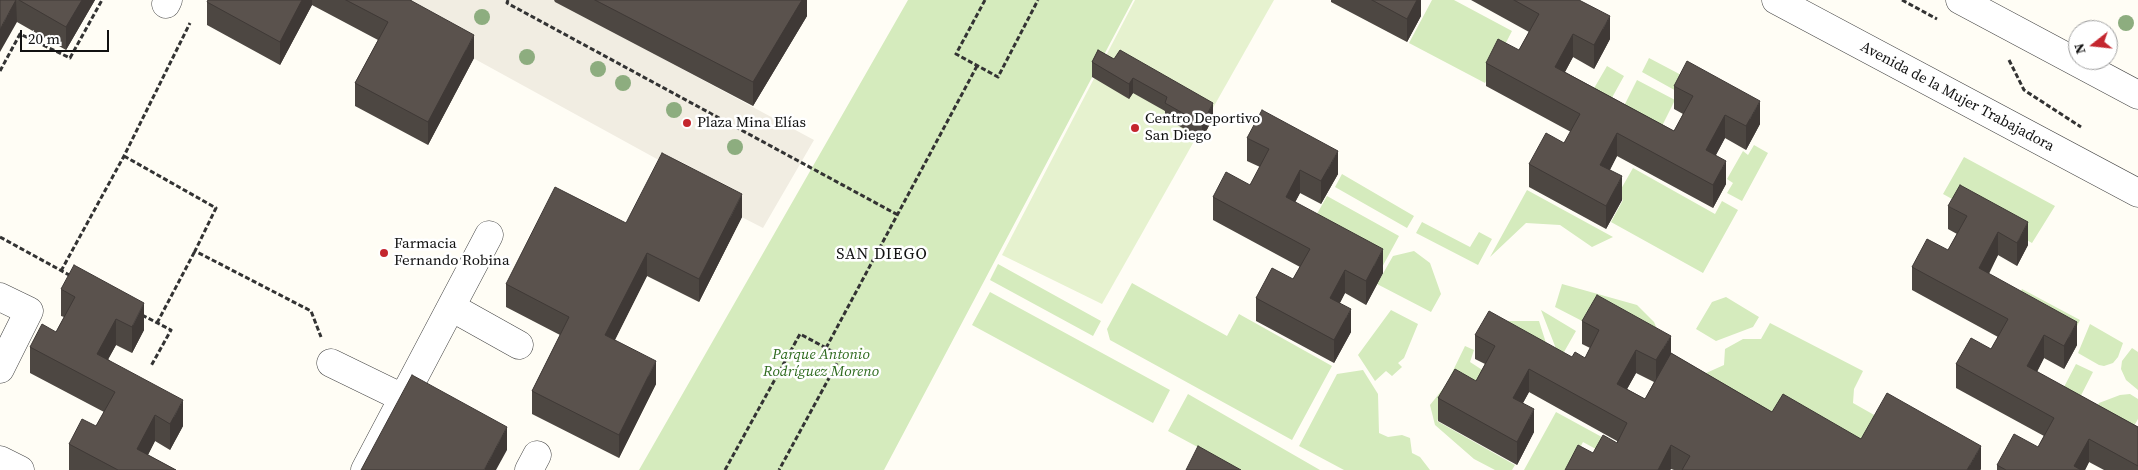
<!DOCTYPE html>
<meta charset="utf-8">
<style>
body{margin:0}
#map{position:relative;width:2138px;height:470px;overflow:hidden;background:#fffdf5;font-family:"Source Serif 4",serif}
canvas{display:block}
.north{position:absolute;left:2068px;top:20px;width:50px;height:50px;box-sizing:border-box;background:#fff;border:1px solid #a0a0a0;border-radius:50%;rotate:254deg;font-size:14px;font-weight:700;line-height:20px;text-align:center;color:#111}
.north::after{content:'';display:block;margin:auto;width:18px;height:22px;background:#c4262e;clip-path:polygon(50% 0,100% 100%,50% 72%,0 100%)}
.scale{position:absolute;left:20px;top:30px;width:89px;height:22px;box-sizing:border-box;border:2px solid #111;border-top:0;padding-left:6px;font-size:15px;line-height:18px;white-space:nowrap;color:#111;-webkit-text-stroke:4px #fff;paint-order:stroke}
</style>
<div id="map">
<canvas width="2138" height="470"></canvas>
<div class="north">N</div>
<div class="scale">20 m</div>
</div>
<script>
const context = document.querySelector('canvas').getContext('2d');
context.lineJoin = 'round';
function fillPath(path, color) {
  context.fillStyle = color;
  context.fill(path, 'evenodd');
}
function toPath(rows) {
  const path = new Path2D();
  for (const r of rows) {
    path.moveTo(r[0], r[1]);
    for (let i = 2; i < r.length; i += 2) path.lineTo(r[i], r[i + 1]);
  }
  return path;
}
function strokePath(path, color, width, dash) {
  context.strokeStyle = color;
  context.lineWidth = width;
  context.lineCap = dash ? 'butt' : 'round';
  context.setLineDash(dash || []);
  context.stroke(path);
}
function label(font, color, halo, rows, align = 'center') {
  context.font = font + ' "Source Serif 4",serif';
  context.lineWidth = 5;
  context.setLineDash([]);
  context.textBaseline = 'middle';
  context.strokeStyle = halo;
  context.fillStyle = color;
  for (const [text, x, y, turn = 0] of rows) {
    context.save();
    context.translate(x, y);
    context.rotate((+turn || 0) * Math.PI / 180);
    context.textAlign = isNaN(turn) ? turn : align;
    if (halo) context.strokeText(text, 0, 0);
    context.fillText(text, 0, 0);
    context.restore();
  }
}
const green = toPath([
 [908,0,1133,0,884,470,639,470],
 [1432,0,1454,0,1512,31,1485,83,1409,43],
 [1649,58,1685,77,1678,92,1642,72],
 [1607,66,1624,76,1604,112,1586,102],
 [1637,80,1675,100,1656,138,1618,118],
 [1754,145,1768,153,1742,201,1727,193,1733,183,1727,179,1743,151,1748,155],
 [1964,157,2055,206,2032,243,1943,194],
 [1633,168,1715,214,1722,201,1738,210,1703,273,1611,222,1623,200,1617,196],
 [1342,174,1414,216,1407,228,1335,187],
 [1527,190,1613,237,1592,247,1560,225,1526,223,1490,257],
 [1327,196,1399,236,1380,271,1308,230],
 [1422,222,1470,247,1479,232,1492,239,1478,265,1416,233],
 [1414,251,1430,263,1441,294,1431,312,1377,284,1393,256],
 [998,264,1101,321,1093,336,990,280],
 [1132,283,1227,336,1239,314,1332,366,1292,440,1110,340,1107,329],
 [1562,284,1637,305,1654,322,1667,352,1588,324,1555,307],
 [2022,289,2080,320,2072,336,2014,305],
 [990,292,1170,390,1153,423,972,325],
 [1726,297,1759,317,1753,327,1716,341,1696,329,1712,302],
 [1391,310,1418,324,1404,358,1398,363,1402,367,1392,376,1386,371,1375,381,1358,355],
 [1541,310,1576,331,1560,359],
 [1494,321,1539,321,1553,365],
 [1770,323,1863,371,1854,389,1853,403,1883,420,1861,458,1768,433,1704,374,1724,365,1725,349,1743,339,1761,339],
 [2090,324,2123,343,2118,357,2113,363,2104,366,2099,365,2078,353],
 [1465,346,1474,350,1470,362,1487,373,1474,397,1454,387,1437,421,1515,465,1512,470,1495,470,1474,459,1435,425,1430,405,1446,385],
 [2132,348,2138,352,2138,390,2126,380,2121,369,2122,361],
 [2076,364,2093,372,2073,411,2064,387],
 [1363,370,1378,394,1379,433,1388,437,1402,435,1410,438,1412,453,1420,457,1430,470,1344,470,1299,446,1337,374],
 [1188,394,1320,470,1240,470,1168,431],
 [2130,394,2138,399,2138,419,2126,440,2090,419,2099,403,2120,395],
 [1556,412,1622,448,1616,460,1583,442,1568,470,1524,470]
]);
const pitch = toPath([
 [1135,0,1274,0,1102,304,1002,255]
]);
const plaza = toPath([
 [412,0,554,0,814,140,763,228,662,176,666,164,402,19]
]);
const path = toPath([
 [508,0,507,3,898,215],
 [985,0,956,54,998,77,1038,0],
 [1902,0,1937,19],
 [2009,60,2024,90,2081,127],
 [0,71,20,34,70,58,102,0],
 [124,156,216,208,195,251,311,311,321,337],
 [0,237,71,276],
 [61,271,124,156,190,23],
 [142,315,171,330,151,366],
 [157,323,195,251],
 [826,348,977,66],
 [725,470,800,334,841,356,779,470]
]);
const minor = toPath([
 [1776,0,2138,193],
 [1960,0,2138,95],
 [166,4,168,0],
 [0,297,29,311,0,369],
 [451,307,519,345],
 [331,363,403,398],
 [0,460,20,470],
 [365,470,489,235],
 [529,470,537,455]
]);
const trees = [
 [482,17],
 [2126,23],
 [527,57],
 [598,69],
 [623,83],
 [674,110],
 [735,147]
];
const wall = toPath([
 [0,0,95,0,66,50,17,22],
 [208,0,412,0,411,1,474,58,428,145,355,106,355,83,378,40,312,5,280,65,207,25,207,2],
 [554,0,807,0,807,16,753,106,555,2],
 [1331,0,1421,0,1421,16,1407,42,1331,2],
 [1471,0,1579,0,1610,39,1594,69,1573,57,1565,72,1674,131,1683,114,1674,109,1674,86,1760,124,1746,150,1725,138,1716,155,1726,184,1713,208,1617,156,1610,170,1622,200,1606,229,1529,187,1529,164,1564,143,1571,132,1486,86,1486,63,1519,50,1529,32],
 [1098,50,1213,118,1202,139,1165,118,1165,111,1133,93,1129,99,1092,77,1092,62],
 [1247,138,1338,174,1321,204,1300,193,1295,202,1383,273,1366,305,1345,293,1340,303,1351,332,1334,363,1256,321,1256,298,1293,279,1300,267,1213,220,1213,197,1250,185,1260,167,1247,161],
 [1948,206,2028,245,2017,266,1998,255,1989,274,2077,345,2064,369,2044,358,2037,372,2138,427,2138,470,2104,470,2089,462,2085,470,1997,470,1997,465,2038,447,2044,436,1956,388,1956,364,1991,349,1998,337,1912,290,1912,267,1948,250,1957,234,1948,229],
 [742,217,699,302,647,276,615,340,656,384,619,458,532,414,532,391,560,335,506,307,506,284,626,223],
 [61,289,144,330,132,353,116,345,108,359,183,426,170,450,155,441,148,455,176,470,69,470,69,444,96,426,104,412,30,373,30,347,56,332,64,317,61,316],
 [1582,321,1671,353,1772,412,1861,439,1981,469,1980,470,1674,470,1671,469,1670,470,1565,470,1593,453,1617,443,1617,441,1529,392,1523,403,1534,432,1517,465,1438,421,1438,398,1476,381,1485,364,1475,359,1475,335,1572,357,1585,358,1590,348,1582,344],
 [1636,373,1654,382,1645,399,1627,389]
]);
const shadedWall = toPath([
 [16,0,17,22,0,52,0,29],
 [82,0,95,0,66,50,66,27],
 [302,0,312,0,312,5,280,65,280,42],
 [802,0,807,0,807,16,753,106,753,82],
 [1417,0,1421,0,1421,16,1407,42,1407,19],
 [1610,16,1610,39,1594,69,1594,45],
 [1573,34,1573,57,1555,90,1555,67],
 [474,35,474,58,428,145,428,122],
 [1133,78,1133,93,1129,99,1129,84],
 [1760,101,1760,124,1746,150,1746,126],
 [1213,103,1213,118,1202,139,1202,124],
 [1725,115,1725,138,1706,173,1706,150],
 [1617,133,1617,156,1600,188,1600,165],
 [1338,151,1338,174,1321,204,1321,181],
 [1726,161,1726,184,1713,208,1713,185],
 [1300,170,1300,193,1286,220,1286,197],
 [1622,176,1622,200,1606,229,1606,206],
 [742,194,742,217,699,302,699,279],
 [2028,222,2028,245,2017,266,2017,243],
 [1998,232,1998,255,1979,291,1979,268],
 [1383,249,1383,273,1366,305,1366,281],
 [647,253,647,276,605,359,605,335],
 [1345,270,1345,293,1330,321,1330,298],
 [144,303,144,330,132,353,132,327],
 [1351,309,1351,332,1334,363,1334,340],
 [116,319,116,345,97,380,97,354],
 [2077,322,2077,345,2064,369,2064,346],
 [2044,335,2044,358,2027,390,2027,366],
 [1671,336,1671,359,1656,384,1656,360],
 [1636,350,1636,373,1617,407,1617,384],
 [656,361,656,384,619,458,619,435],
 [1529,369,1529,392,1513,421,1513,398],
 [183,400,183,426,170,450,170,424],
 [1534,409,1534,432,1517,465,1517,442],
 [155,415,155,441,140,470,137,449],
 [507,427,507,450,496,470,484,470],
 [2089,439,2089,462,2085,470,2074,470,2074,466],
 [1671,445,1671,469,1670,470,1658,470],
 [1981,446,1981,469,1980,470,1967,470]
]);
const building = toPath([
 [0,0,16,0,0,29,0,0],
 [19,0,82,0,66,27,19,0],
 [208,0,302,0,280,42,207,2,208,0],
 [346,0,410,0,474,35,428,122,355,83,388,22,346,0],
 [595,0,802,0,753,82,595,0],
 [1372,0,1417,0,1407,19,1372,0],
 [1514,0,1579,0,1610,16,1594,45,1573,34,1555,67,1674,131,1693,96,1674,86,1687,61,1760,101,1746,126,1725,115,1706,150,1726,161,1713,185,1617,133,1600,165,1622,176,1606,206,1529,164,1546,133,1564,143,1580,114,1486,63,1498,39,1519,50,1539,14,1514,0],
 [1098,50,1114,59,1120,50,1213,103,1202,124,1165,103,1167,97,1133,78,1129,84,1092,62,1098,50],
 [1262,110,1338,151,1321,181,1300,170,1286,197,1383,249,1366,281,1345,270,1330,298,1351,309,1334,340,1256,298,1272,268,1293,279,1310,249,1213,197,1226,172,1250,185,1269,149,1247,138,1262,110],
 [662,153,742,194,699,279,647,253,605,335,656,361,619,435,532,391,569,317,506,284,555,187,626,223,662,153],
 [1960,185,2028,222,2017,243,1998,232,1979,268,2077,322,2064,346,2044,335,2027,366,2138,427,2138,466,2089,439,2074,466,2081,470,2006,470,1997,465,2014,434,2038,447,2054,418,1956,364,1971,338,1991,349,2008,319,1912,267,1927,239,1948,250,1967,216,1948,206,1960,185],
 [74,265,144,303,132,327,116,319,97,354,183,400,170,424,155,415,137,449,176,470,118,470,69,444,82,419,96,426,115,392,30,347,42,324,56,332,75,297,61,289,74,265],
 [1597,295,1671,336,1656,360,1636,350,1617,384,1645,399,1671,353,1772,412,1783,394,1861,439,1887,393,1981,446,1967,470,1682,470,1690,456,1671,445,1658,470,1565,470,1578,445,1593,453,1603,435,1617,443,1627,423,1529,369,1513,398,1534,409,1517,442,1438,398,1455,369,1476,381,1495,346,1475,335,1489,311,1572,357,1575,352,1585,358,1599,330,1582,321,1597,295],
 [412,375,507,427,484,470,361,470,412,375],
 [1198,446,1241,470,1186,470,1198,446]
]);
const markers = [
 [687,123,5,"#c4262e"],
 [1135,128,5,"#c4262e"],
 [384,253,5,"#c4262e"]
];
const streetNames = [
 ["Avenida de la Mujer Trabajadora",1957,97,28]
];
const poiNames = [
 ["Centro Deportivo",1145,119],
 ["San Diego",1145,136],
 ["Plaza Mina Elías",697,123],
 ["Farmacia",394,244],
 ["Fernando Robina",394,261]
];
const parkNames = [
 ["Parque Antonio",821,355],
 ["Rodríguez Moreno",821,372]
];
const neighbourhoodNames = [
 ["SAN DIEGO",882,255]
];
fillPath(green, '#d5ebbd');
fillPath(pitch, '#e6f2cf');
fillPath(plaza, '#f1ede2');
strokePath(minor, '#444', 29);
strokePath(path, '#333', 3, [5, 2.5]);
strokePath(minor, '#fff', 28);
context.fillStyle = '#8dad7f';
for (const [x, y] of trees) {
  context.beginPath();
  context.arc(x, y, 8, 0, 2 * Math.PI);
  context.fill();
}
fillPath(wall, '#4d4742');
fillPath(shadedWall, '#3f3936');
fillPath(building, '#5a524d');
strokePath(building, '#3f3936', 1);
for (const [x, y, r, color] of markers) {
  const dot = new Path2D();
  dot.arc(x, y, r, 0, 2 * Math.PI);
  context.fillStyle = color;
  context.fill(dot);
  strokePath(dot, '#fff', 2);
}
label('15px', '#111', '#fff', streetNames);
label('15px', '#111', '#fff', poiNames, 'left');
label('italic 15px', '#2f6b1f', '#fff', parkNames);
context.letterSpacing = '1px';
label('16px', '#111', '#fff', neighbourhoodNames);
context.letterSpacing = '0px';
</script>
